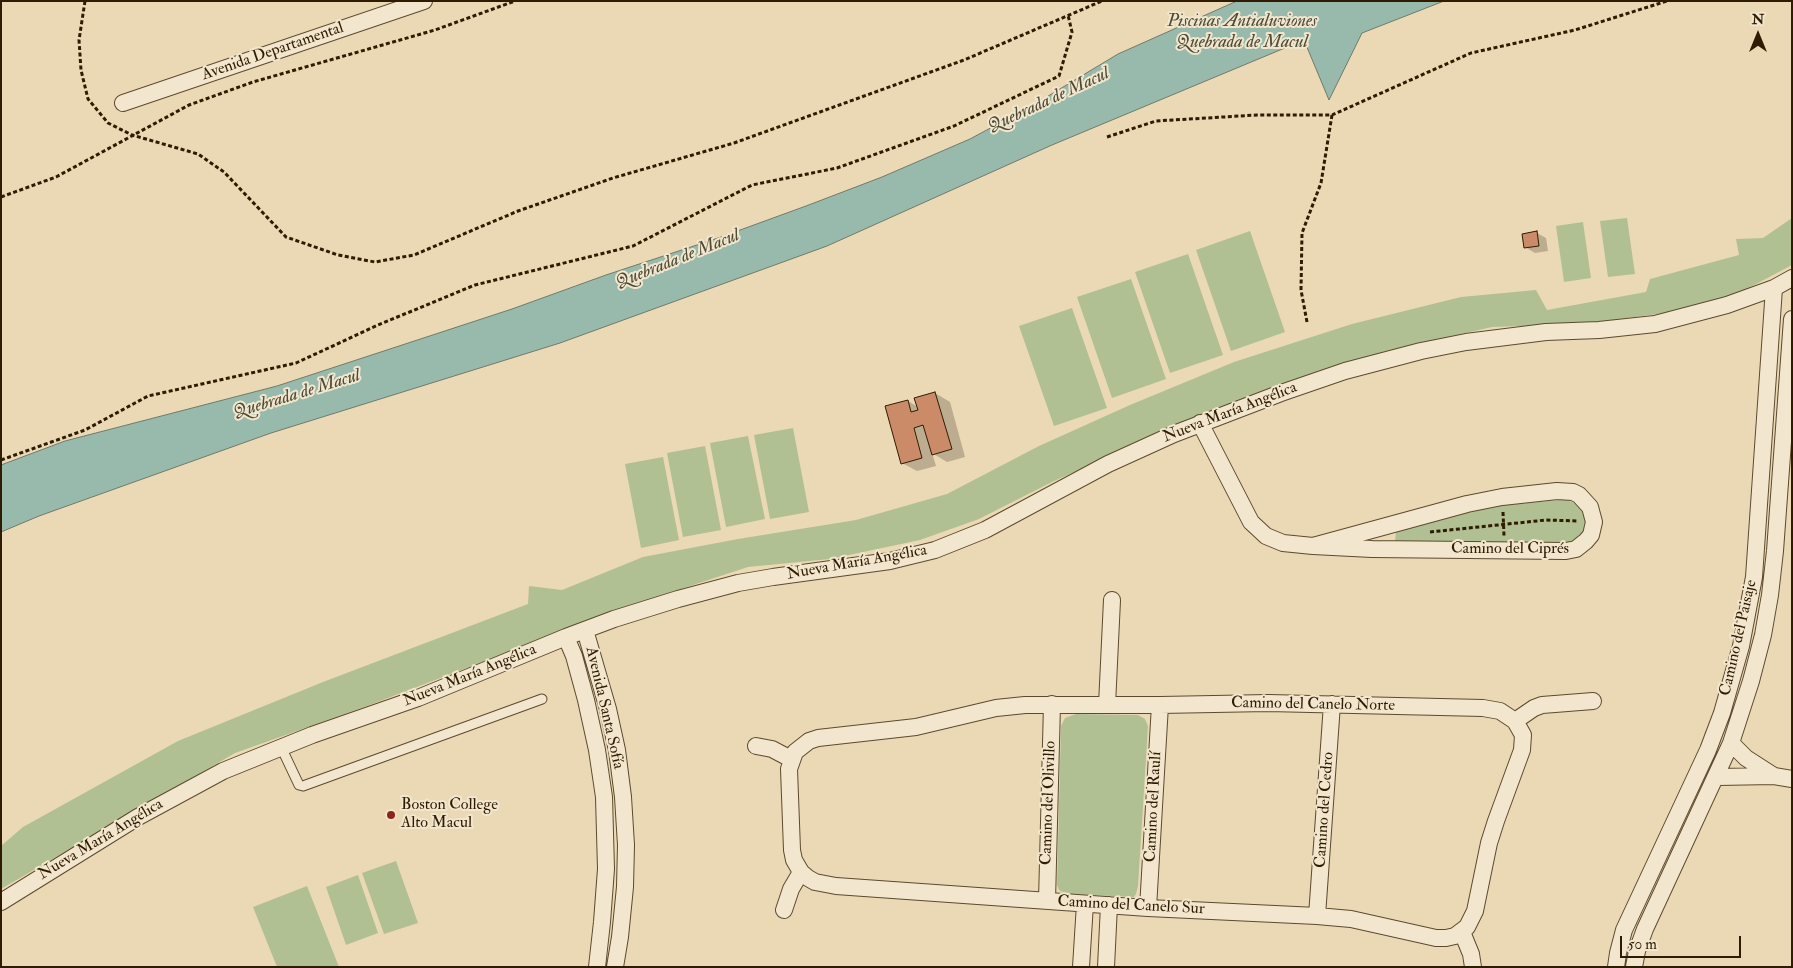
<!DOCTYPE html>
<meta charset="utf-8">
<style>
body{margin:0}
#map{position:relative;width:1793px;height:968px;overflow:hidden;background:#ebd8b4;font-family:"IM FELL Double Pica",serif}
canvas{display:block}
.frame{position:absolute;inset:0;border:2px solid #2e1b01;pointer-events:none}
.north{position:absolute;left:1733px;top:10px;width:50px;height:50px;-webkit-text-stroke:4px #f2e6ce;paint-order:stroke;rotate:0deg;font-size:14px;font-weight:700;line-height:20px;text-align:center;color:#2e1b01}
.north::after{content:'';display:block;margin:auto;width:18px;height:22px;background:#2e1b01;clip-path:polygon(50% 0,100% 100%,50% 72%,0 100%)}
.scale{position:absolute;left:1620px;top:936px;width:121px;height:22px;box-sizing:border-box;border:2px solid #2e1b01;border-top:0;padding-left:6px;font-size:15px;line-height:18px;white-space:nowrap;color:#2e1b01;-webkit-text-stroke:4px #f2e6ce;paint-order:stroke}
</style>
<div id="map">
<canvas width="1793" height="968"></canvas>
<div class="frame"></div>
<div class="north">N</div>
<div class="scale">50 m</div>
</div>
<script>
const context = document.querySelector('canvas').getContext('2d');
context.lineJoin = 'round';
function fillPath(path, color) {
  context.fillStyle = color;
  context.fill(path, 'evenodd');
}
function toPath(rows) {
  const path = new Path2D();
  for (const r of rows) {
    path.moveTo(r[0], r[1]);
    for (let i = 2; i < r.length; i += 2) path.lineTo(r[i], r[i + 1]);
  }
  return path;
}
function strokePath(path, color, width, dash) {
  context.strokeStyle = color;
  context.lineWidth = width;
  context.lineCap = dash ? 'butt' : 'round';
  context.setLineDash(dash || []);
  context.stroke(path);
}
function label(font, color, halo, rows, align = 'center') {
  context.font = font + ' "IM FELL Double Pica",serif';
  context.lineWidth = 4;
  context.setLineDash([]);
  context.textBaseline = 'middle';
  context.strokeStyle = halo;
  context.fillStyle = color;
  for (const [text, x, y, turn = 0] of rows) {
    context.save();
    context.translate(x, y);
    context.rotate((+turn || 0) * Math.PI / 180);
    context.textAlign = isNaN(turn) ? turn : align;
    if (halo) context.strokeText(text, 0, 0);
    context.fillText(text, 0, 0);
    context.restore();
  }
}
const green = toPath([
 [1627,218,1635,274,1608,277,1600,221],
 [1792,218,1792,265,1741,292,1679,311,1584,324,1492,327,1386,351,1200,415,1052,482,979,519,920,540,830,559,748,567,629,606,367,706,235,753,1,889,1,846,23,827,178,741,323,682,528,604,529,586,562,590,643,557,738,539,856,520,947,494,1039,446,1130,405,1234,362,1352,324,1461,297,1536,290,1547,310,1646,292,1650,279,1739,255,1736,239,1763,238],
 [1583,222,1591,278,1564,282,1556,226],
 [1250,231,1285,332,1231,351,1196,250],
 [1188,254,1223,355,1170,373,1135,272],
 [1131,279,1166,379,1112,398,1077,297],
 [1072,308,1107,408,1054,426,1019,326],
 [793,428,809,512,770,519,754,435],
 [748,436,765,519,726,527,710,443],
 [705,446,721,530,683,537,667,453],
 [663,457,679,540,641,548,625,464],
 [1559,500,1567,500,1577,504,1582,509,1586,520,1586,526,1580,536,1571,543,1395,541,1396,532,1453,516,1497,506],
 [1076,714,1138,715,1145,719,1148,726,1138,886,1136,894,1134,897,1066,894,1059,890,1057,885,1061,726,1065,718],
 [396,861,418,923,384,934,362,873],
 [358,875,378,933,346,945,326,887],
 [307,886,339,967,277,967,253,907]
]);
const water = toPath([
 [1237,1,1444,1,1362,33,1329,100,1304,40,1052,145,827,246,560,343,271,433,39,516,1,532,1,465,65,441,277,386,512,309,606,275,721,237,806,206,882,177,970,139,1035,104,1118,54,1237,1]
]);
const shadow = toPath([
 [1537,233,1546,238,1548,251,1535,253,1525,247],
 [935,393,950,402,965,457,947,462,932,453,936,466,917,471,902,463,908,401,918,407]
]);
const building = toPath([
 [1537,231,1539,246,1524,248,1522,234,1537,231],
 [935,392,952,449,932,455,923,425,914,428,922,458,901,464,885,406,908,400,911,412,918,410,914,398,935,392]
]);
const path = toPath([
 [85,1,79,40,81,70,88,99,108,123,132,135,198,154,224,172,286,237,338,255,375,262,414,255,518,211,613,178,734,143,964,60,1102,1],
 [1107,137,1156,121,1257,115,1332,115,1471,53,1575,30,1667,1],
 [1,197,56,177,189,105,253,82,435,30,515,1],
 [1307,322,1301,290,1302,233,1321,183,1332,115],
 [1,460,85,430,148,396,296,363,378,325,475,285,633,246,752,185,837,168,954,126,1059,76,1072,32,1068,15],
 [1503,512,1504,536],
 [1430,532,1546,520,1578,521]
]);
const lane = toPath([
 [281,747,299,785,303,786,542,699]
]);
const street = toPath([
 [123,103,424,1],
 [1200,423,1251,522,1266,536,1283,543,1313,546,1372,549,1566,551,1576,549,1586,541,1591,535,1594,522,1590,507,1579,495,1573,492,1557,491,1502,497,1467,504,1313,546],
 [585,630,608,709,617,750,623,797,626,845,625,887,620,937,615,967],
 [566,637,574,656,586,700,597,750,604,797,606,869,602,922,597,967],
 [1268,703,1483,708,1500,711,1515,721,1523,735,1522,750,1496,821,1489,843,1475,911,1467,927,1455,936,1446,938,1436,938,1351,919,1317,916,1148,908,836,886,815,882,808,878,801,872,794,860,792,850,789,769,795,752,809,741,818,738,916,727,996,708,1025,705,1160,705,1268,703],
 [1107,705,1112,600],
 [1515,721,1534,708,1542,705,1593,701],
 [1731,743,1746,758,1774,776],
 [756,746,772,749,791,759],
 [1717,777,1774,776,1792,779],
 [1047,901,1052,704],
 [1,902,138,817,223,771,312,735,418,698,566,637,614,619,678,599,738,583,773,577,890,561,935,550,985,530,1108,464,1174,434,1281,393,1345,371,1421,351,1466,342,1546,332,1599,330,1655,324,1727,305,1774,288,1792,278],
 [1148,908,1160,705],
 [784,910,791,889,801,872],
 [1317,916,1332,704],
 [1462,932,1471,954,1473,967],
 [1081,967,1085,904],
 [1106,967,1109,905],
 [1616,967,1618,953,1624,930,1708,750,1722,713,1741,646,1754,577,1774,288],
 [1634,967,1637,951,1645,929,1731,743,1751,681,1763,635,1770,595,1775,551,1792,319]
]);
const markers = [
 [391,815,5,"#8f2418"]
];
const streetNames = [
 ["Avenida Departamental",273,52,-19],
 ["Nueva María Angélica",1230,413,-21],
 ["Camino del Ciprés",1510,550],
 ["Nueva María Angélica",857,563,-10],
 ["Camino del Paisaje",1739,638,-77],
 ["Nueva María Angélica",470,676,-22],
 ["Camino del Canelo Norte",1313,705,1],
 ["Avenida Santa Sofía",604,708,77],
 ["Camino del Olivillo",1049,803,-88],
 ["Camino del Raulí",1154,807,-87],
 ["Camino del Cedro",1325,810,-86],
 ["Nueva María Angélica",101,840,-31],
 ["Camino del Canelo Sur",1131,906,3]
];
const poiNames = [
 ["Boston College",401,806],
 ["Alto Macul",401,824]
];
const waterNames = [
 ["Piscinas Antialuviones",1242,22],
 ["Quebrada de Macul",1242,43],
 ["Quebrada de Macul",1049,101,-25],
 ["Quebrada de Macul",678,260,-22],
 ["Quebrada de Macul",297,395,-17]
];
fillPath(green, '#b1c092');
fillPath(water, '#98baad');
strokePath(water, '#6e7a68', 1);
fillPath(shadow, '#0003');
fillPath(building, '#cb8b69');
strokePath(building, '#2e1b01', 1);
strokePath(lane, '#5d4a2e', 11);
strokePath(street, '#5d4a2e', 18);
strokePath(path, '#2e1b01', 3, [4, 2.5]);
strokePath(lane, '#f2e6ce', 9);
strokePath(street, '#f2e6ce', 16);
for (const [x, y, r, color] of markers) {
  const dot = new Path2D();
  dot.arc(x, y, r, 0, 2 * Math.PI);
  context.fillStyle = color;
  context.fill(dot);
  strokePath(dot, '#f2e6ce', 2);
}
label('16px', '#2e1b01', '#f2e6ce', streetNames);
label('16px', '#2e1b01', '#f2e6ce', poiNames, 'left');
label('italic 18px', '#4e4b35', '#f2e6ce', waterNames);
</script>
